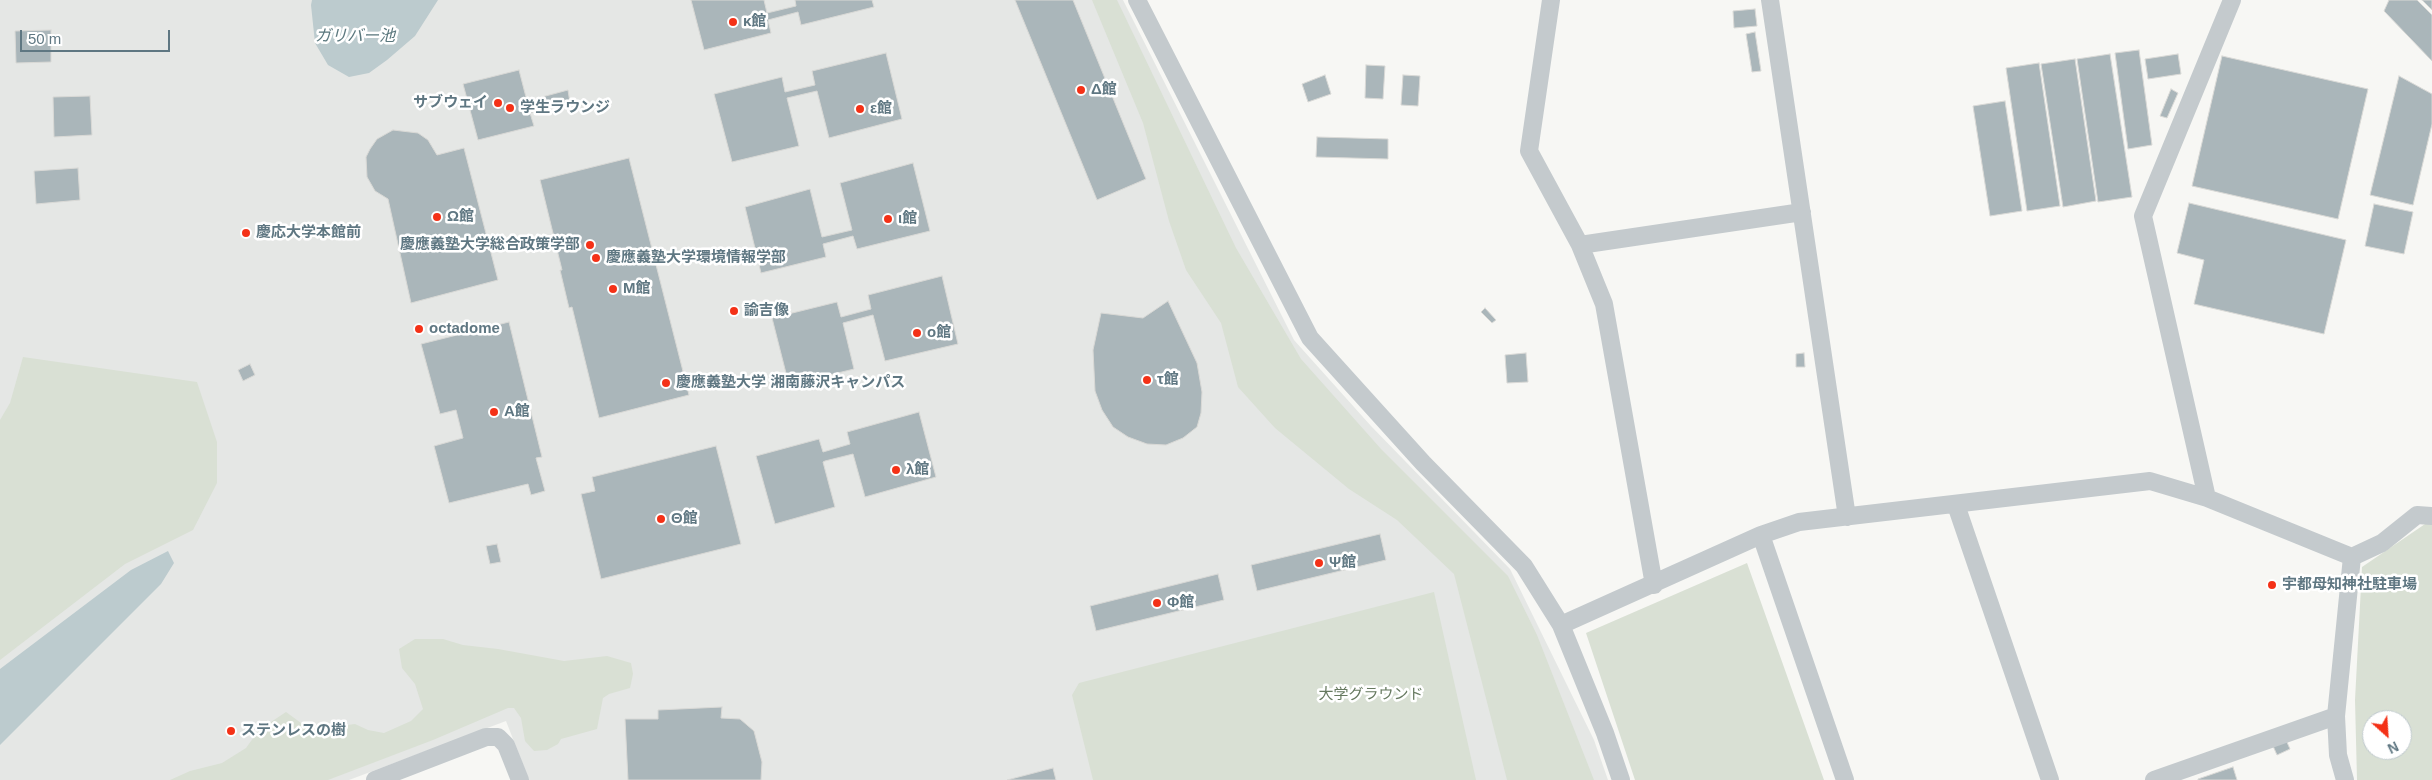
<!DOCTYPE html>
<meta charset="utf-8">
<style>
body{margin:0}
#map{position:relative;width:2432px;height:780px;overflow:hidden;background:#f7f7f4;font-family:Arial,sans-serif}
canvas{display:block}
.north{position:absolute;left:2362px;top:710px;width:50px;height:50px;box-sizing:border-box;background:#fff;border:1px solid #bfc9cd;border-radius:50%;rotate:154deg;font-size:14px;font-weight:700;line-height:20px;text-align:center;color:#5f7782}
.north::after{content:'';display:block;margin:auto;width:18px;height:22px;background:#f43117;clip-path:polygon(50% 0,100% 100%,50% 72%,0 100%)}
.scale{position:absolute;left:20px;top:30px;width:150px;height:22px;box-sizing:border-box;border:2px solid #5f7782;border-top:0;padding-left:6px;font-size:15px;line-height:18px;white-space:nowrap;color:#5f7782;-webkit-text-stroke:4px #fff;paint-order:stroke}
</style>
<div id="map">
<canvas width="2432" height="780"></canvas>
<div class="north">N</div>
<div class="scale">50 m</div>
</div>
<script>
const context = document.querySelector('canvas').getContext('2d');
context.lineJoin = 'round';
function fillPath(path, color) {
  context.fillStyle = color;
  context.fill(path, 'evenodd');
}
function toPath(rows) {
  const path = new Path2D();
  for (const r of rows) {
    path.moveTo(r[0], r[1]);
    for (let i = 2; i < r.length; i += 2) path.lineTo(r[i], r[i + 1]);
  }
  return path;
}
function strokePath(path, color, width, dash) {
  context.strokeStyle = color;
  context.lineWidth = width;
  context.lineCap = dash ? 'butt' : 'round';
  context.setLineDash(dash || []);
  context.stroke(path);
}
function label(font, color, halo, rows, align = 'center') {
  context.font = font + ' Arial,"Noto Sans JP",sans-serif';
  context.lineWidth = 5;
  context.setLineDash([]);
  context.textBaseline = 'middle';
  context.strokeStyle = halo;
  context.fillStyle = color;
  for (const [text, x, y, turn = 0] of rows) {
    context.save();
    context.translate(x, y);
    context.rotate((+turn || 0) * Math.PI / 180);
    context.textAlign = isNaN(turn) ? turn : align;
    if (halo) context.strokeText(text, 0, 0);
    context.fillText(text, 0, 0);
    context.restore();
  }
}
const built = toPath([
 [0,0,1123,0,1294,340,1371,426,1510,569,1594,740,1608,780,529,780,506,721,349,780,0,780]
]);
const green = toPath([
 [1092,0,1117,0,1236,248,1301,359,1381,449,1508,576,1537,635,1594,780,1507,780,1454,574,1397,520,1349,489,1275,428,1238,387,1221,323,1186,270,1169,221,1143,123],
 [23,357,197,382,217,442,217,483,193,530,125,564,0,660,0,420,10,403],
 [2428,522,2432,522,2432,780,2357,780,2355,700,2362,567],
 [2372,720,2402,720,2402,750,2372,750],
 [1747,563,1824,780,1635,780,1586,633],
 [1434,592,1476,780,1093,780,1072,695,1079,683],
 [415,639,443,639,463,645,498,649,564,661,607,656,631,663,633,674,630,688,609,694,603,698,597,729,561,739,558,744,547,750,534,751,525,741,521,718,514,708,508,708,433,740,328,780,170,780,190,771,222,763,246,748,259,730,286,712,316,734,340,726,355,724,368,730,384,733,411,721,423,709,415,684,402,668,399,649]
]);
const water = toPath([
 [312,0,438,0,415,36,387,60,369,73,349,77,328,65,315,43,311,5],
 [168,551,174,563,161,584,0,745,0,669,131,570]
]);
const building = toPath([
 [691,0,764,0,767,13,796,6,795,0,872,0,874,7,801,25,798,12,768,20,771,33,704,50,691,0],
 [1015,0,1073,0,1146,179,1097,200,1015,0],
 [2389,0,2417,0,2432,15,2432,61,2384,11,2389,0],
 [2422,0,2432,0,2432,10,2422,0],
 [1755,9,1757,26,1734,28,1733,11,1755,9],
 [51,30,51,62,16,63,15,31,51,30],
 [1755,32,1761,71,1752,72,1746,34,1755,32],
 [2139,50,2152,145,2128,149,2115,53,2139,50],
 [886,53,902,119,829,138,817,91,787,98,799,146,732,162,714,94,782,77,785,92,815,85,812,71,886,53],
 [2110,54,2132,197,2098,202,2077,59,2110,54],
 [2178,54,2181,74,2148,79,2145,59,2178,54],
 [2222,56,2368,89,2338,219,2192,186,2222,56],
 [2075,59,2096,201,2063,207,2041,64,2075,59],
 [2039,63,2060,206,2027,211,2006,68,2039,63],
 [1366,65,1385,66,1383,99,1365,98,1366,65],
 [519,70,527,101,568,90,570,103,530,113,534,126,478,140,463,84,519,70],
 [1325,75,1331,94,1308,102,1302,84,1325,75],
 [1403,75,1420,76,1418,106,1401,105,1403,75],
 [2399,76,2432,94,2432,124,2413,205,2370,195,2399,76],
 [2171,89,2178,93,2167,118,2160,116,2171,89],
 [90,96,92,135,54,137,53,97,90,96],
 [2005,101,2022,211,1990,216,1973,106,2005,101],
 [393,130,418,133,428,140,437,155,464,148,498,280,411,303,388,199,375,191,367,177,366,157,370,149,377,139,393,130],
 [1317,137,1388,139,1388,159,1316,157,1317,137],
 [629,158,689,395,599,418,572,307,569,308,560,270,562,270,540,180,629,158],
 [913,163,930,231,857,249,853,236,823,244,826,257,761,273,745,207,810,189,822,237,852,230,840,183,913,163],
 [78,168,80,200,36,204,34,171,78,168],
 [2189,203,2346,240,2324,334,2194,304,2204,260,2177,253,2189,203],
 [2374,204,2413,212,2404,254,2365,246,2374,204],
 [942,276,958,344,885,361,873,315,843,323,854,369,789,385,772,318,837,302,841,317,871,309,868,295,942,276],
 [1168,301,1197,363,1202,392,1201,413,1197,427,1183,438,1166,445,1147,444,1128,437,1113,427,1102,410,1095,391,1093,350,1101,313,1143,318,1168,301],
 [1485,308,1496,320,1492,323,1481,312,1485,308],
 [509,322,542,457,536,458,545,491,531,495,528,484,449,503,434,446,463,438,456,410,440,414,421,344,509,322],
 [1526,353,1528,382,1507,383,1505,355,1526,353],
 [1804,353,1805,367,1796,367,1796,354,1804,353],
 [250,364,255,375,243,381,238,370,250,364],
 [919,412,936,477,865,497,853,454,825,461,823,462,835,507,775,524,756,456,819,439,823,452,850,444,847,432,919,412],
 [716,446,741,544,601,579,581,494,595,491,592,477,716,446],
 [1380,534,1386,560,1257,591,1251,565,1380,534],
 [497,544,501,562,490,564,486,546,497,544],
 [1218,574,1224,600,1096,631,1090,606,1218,574],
 [722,707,721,718,740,719,754,731,762,762,761,780,628,780,625,719,658,719,658,710,722,707],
 [2286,740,2290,749,2277,755,2273,746,2286,740],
 [2233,767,2237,780,2198,780,2198,779,2233,767],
 [1053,768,1056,780,1007,780,1053,768]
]);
const street = toPath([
 [1137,0,1310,338,1423,463,1524,566,1561,625,1605,733,1621,780],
 [1551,0,1529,151,1580,245,1604,304,1654,585],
 [1770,0,1847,517],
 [1580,245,1802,212],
 [2207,498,2143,216,2232,0],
 [1956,505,2050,780],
 [1761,535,1845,780],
 [1561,625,1761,535,1799,522,2150,481,2207,498,2352,557,2382,543,2417,515,2432,516],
 [375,780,486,737,498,737,506,745,520,780],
 [2154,780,2336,716],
 [2345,780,2338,755,2336,716,2352,557]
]);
const markers = [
 [733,22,5,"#f43117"],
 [1081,90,5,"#f43117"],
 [498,103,5,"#f43117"],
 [510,108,5,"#f43117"],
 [860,109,5,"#f43117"],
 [437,217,5,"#f43117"],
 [888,219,5,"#f43117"],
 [246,233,5,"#f43117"],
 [590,245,5,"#f43117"],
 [596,258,5,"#f43117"],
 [613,289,5,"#f43117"],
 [734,311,5,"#f43117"],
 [419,329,5,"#f43117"],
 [917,333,5,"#f43117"],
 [1147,380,5,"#f43117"],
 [666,383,5,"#f43117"],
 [494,412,5,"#f43117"],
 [896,470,5,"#f43117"],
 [661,519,5,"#f43117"],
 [1319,563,5,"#f43117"],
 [2272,585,5,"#f43117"],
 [1157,603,5,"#f43117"],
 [231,731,5,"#f43117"]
];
const poiNames = [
 ["κ館",743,22],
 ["Δ館",1091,90],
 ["サブウェイ",488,103,"right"],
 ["学生ラウンジ",520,108],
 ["ε館",870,109],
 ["Ω館",447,217],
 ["ι館",898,219],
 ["慶応大学本館前",256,233],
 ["慶應義塾大学総合政策学部",580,245,"right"],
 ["慶應義塾大学環境情報学部",606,258],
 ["Μ館",623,289],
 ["諭吉像",744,311],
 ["octadome",429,329],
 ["ο館",927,333],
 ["τ館",1157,380],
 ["慶應義塾大学 湘南藤沢キャンパス",676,383],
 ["A館",504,412],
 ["λ館",906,470],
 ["Θ館",671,519],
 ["Ψ館",1329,563],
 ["宇都母知神社駐車場",2282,585],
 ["Φ館",1167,603],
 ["ステンレスの樹",241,731]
];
const parkNames = [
 ["大学グラウンド",1371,695]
];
const waterNames = [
 ["ガリバー池",355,37]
];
fillPath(built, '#e5e7e5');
fillPath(green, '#d9e0d4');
fillPath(water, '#bccbce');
fillPath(building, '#aab6ba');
strokePath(building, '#d9d9d6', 1);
strokePath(street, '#c4cacd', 18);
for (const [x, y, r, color] of markers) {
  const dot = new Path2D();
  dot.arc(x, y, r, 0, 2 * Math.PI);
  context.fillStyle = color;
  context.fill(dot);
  strokePath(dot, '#fff', 2);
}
label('bold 15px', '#5f7782', '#fff', poiNames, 'left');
label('15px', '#66795f', '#fff', parkNames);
label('italic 16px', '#5a777d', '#fff', waterNames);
</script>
